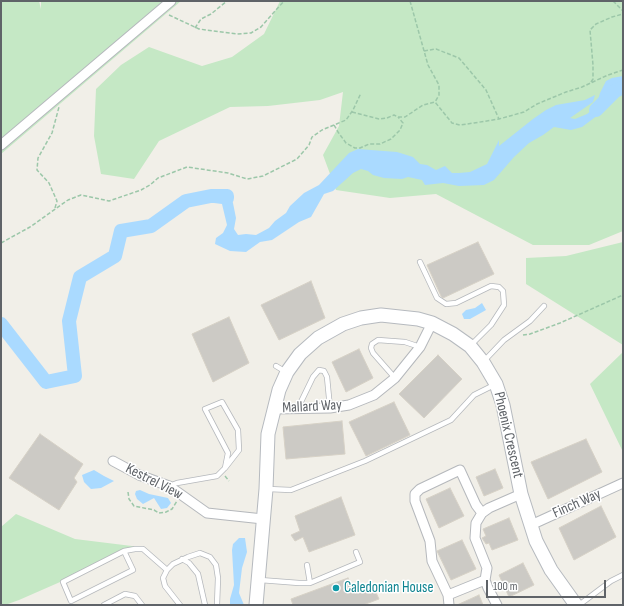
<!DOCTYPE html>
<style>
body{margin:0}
#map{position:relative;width:624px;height:606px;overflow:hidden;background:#f1efe8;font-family:"Sofia Sans Condensed",sans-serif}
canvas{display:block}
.frame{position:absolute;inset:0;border:2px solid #5f6368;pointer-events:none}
.scale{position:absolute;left:486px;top:580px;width:120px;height:18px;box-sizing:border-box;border:2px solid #5f6368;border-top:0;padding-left:5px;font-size:12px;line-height:14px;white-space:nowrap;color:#5f6368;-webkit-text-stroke:3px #fff;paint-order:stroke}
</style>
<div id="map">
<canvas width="624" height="606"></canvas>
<div class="frame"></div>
<div class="scale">100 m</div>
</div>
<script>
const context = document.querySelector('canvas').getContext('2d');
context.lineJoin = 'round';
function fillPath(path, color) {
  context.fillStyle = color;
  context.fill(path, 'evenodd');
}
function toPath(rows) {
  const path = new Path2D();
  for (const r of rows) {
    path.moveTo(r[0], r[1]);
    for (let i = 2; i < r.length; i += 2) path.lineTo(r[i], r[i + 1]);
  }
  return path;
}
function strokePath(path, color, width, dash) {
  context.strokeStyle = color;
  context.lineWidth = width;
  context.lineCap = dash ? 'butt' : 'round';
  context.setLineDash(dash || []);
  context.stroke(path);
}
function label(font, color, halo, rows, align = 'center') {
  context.font = font + ' "Sofia Sans Condensed",sans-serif';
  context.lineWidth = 3;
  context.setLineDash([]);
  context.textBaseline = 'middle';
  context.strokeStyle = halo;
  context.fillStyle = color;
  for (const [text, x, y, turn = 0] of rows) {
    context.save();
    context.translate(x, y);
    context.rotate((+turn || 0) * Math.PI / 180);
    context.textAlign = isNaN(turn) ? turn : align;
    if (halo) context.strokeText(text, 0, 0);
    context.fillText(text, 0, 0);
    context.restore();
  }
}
const green = toPath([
 [1,1,39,1,41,9,41,1,181,1,1,154],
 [280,1,623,1,623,231,589,245,533,245,436,194,390,198,336,190,323,155,339,126,343,92,320,100,268,106,230,107,159,141,134,179,101,174,94,136,96,89,121,65,149,47,202,66,232,57,264,34],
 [623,242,623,345,526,284,526,258,566,256],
 [623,352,623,452,590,384],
 [16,514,75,539,140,547,19,600,5,605,1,605,1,527]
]);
const water = toPath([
 [623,76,623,85,617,87,610,95,608,103,602,112,582,127,571,130,554,127,543,135,529,143,514,157,501,172,494,180,484,185,459,186,443,183,425,185,422,180,408,177,402,179,384,178,373,175,368,171,361,169,353,173,333,191,324,194,311,217,299,222,272,240,260,242,246,252,230,251,215,244,216,238,223,233,227,225,222,204,214,203,208,194,213,191,228,189,233,203,236,218,234,229,238,235,246,234,256,235,269,228,275,221,286,213,290,206,304,193,319,185,349,153,358,149,397,152,413,157,420,164,427,165,436,170,445,166,452,173,459,173,470,172,487,164,499,140,499,146,533,119,546,110,556,105,585,100,595,95,593,102,570,118,575,119,587,114,596,107,600,93,606,81,612,78],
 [482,303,486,310,470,319,464,319,462,314,466,310,475,308],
 [94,470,104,476,114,481,101,488,91,489,84,482,82,475],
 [140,490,149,494,168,498,171,503,167,508,161,509,154,498,143,504,137,499,135,494,136,491],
 [239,538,245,538,247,552,242,568,239,593,244,605,230,605,230,599,234,585,232,550,233,544]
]);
const river = toPath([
 [596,110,615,91,623,87],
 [1,324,46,382,75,376,69,321,80,277,115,256,121,231,151,226,186,201,211,196,227,196,227,198]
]);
const building = toPath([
 [478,242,494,274,443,298,441,296,427,265,478,242],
 [311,281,325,318,279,340,261,305,311,281],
 [229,317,249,363,213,382,192,334,229,317],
 [359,349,373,378,346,392,332,362,359,349],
 [438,355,462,379,424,418,399,394,438,355],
 [394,402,410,435,366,456,349,422,394,402],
 [342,421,345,454,286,459,283,427,342,421],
 [40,434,83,464,74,478,77,482,59,510,9,478,40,434],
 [586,439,602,472,548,499,531,462,586,439],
 [495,469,503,488,484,496,476,477,495,469],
 [450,488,464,516,439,528,426,499,450,488],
 [341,497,355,535,309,552,303,537,295,541,291,535,300,531,295,516,341,497],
 [601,506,616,537,574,560,559,528,601,506],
 [509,518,518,540,492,550,489,543,486,544,482,538,486,536,483,529,509,518],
 [462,540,476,569,451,580,437,551,462,540],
 [523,563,534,585,509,597,499,575,523,563],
 [348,578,354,592,372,584,379,599,363,605,293,605,291,599,348,578],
 [479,595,483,605,457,605,479,595]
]);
const path = toPath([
 [410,1,428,65,439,85,439,95,435,102],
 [613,1,623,11],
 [169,15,199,29,237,34,251,33,261,27,284,1],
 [195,28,201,19,211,14,227,1],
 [424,51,436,49,459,58,486,90,499,119],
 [591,82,593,79,593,65,590,30,596,24,612,17,623,14],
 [352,112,379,119,387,118,394,115,398,117,405,117,423,105,435,102,452,123,460,125,474,123,499,119,524,112,537,104,566,92,582,87,608,75,623,70],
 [334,125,338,132,346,143,355,148,360,148,369,144,380,144,391,139,400,130,403,123,398,117],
 [55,208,57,201,49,183,37,170,38,158,52,133,59,107],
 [1,243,30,227,68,200,81,195,109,201,141,190,150,185,158,178,187,167,228,173,247,179,263,176,297,159,309,145,312,137,322,130,346,120,353,110,361,93],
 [523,335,530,334,560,323,623,295],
 [225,476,229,481],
 [128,492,129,499,134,506,154,510,159,513,166,512,172,509,177,501]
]);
const lane = toPath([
 [420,262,437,298,446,304,456,303,491,286,499,287,503,291,504,305,491,325,471,345],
 [484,361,504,340,530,321,544,306],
 [276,366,286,372],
 [395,378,373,353,371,348,372,344,378,340,405,342,420,347],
 [298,408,313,377,319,370,324,371,327,377,330,408],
 [169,486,177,483,217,476,225,468,228,453,205,409,222,402,238,430,239,450,225,468],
 [268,489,291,490,365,461,451,420,474,395,494,385],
 [124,551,133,570,71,601,63,582,124,551,135,549,143,549,167,570],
 [182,559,189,563,198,574,205,605],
 [307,565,310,583],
 [260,580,299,583,310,583,360,562,356,552],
 [104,605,125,594,135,596,142,605],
 [180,605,165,586,163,578,167,570,173,564,188,557,200,553,210,557,216,565,218,578,217,605],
 [579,605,611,581,623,575]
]);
const street = toPath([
 [1,145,171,1],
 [274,409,330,408,349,405,374,395,395,378,420,347,432,323],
 [113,461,139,475,169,486,207,513,263,519],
 [531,525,623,483],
 [448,595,485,580],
 [449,605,448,595,432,561,430,541,415,501,415,494,420,489,460,470,476,505,482,513],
 [497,605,488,588,485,580,487,568,475,538,476,523,482,513,489,508,521,494]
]);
const secondary = toPath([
 [256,605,266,489,268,434,279,390,287,372,300,354,318,338,343,324,361,318,381,315,418,319,432,323,453,334,470,346,483,362,496,384,503,405,521,494,536,541,551,570,576,605]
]);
const markers = [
 [336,588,4,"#0f9aa8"]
];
const streetNames = [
 ["Mallard Way",312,407,-3],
 ["Phoenix Crescent",508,435,77],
 ["Kestrel View",154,482,27],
 ["Finch Way",577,504,-24]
];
const cultureNames = [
 ["Caledonian House",344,588]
];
fillPath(green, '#c5e8c5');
fillPath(water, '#aadaff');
strokePath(river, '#aadaff', 14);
fillPath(building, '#cccac5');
strokePath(building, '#d6d1c6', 1);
strokePath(lane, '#b5b8bc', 6);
strokePath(street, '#b5b8bc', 11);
strokePath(secondary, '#b6babf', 15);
strokePath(path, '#9cc7a9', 1.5, [4, 2]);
strokePath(lane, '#fff', 4.5);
strokePath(street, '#fff', 9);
strokePath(secondary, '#fff', 13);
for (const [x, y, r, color] of markers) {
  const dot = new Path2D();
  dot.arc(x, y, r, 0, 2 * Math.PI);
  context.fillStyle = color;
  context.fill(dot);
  strokePath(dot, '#fff', 1.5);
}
label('15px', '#5f6368', '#fff', streetNames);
label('15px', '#0d838f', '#fff', cultureNames, 'left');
</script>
